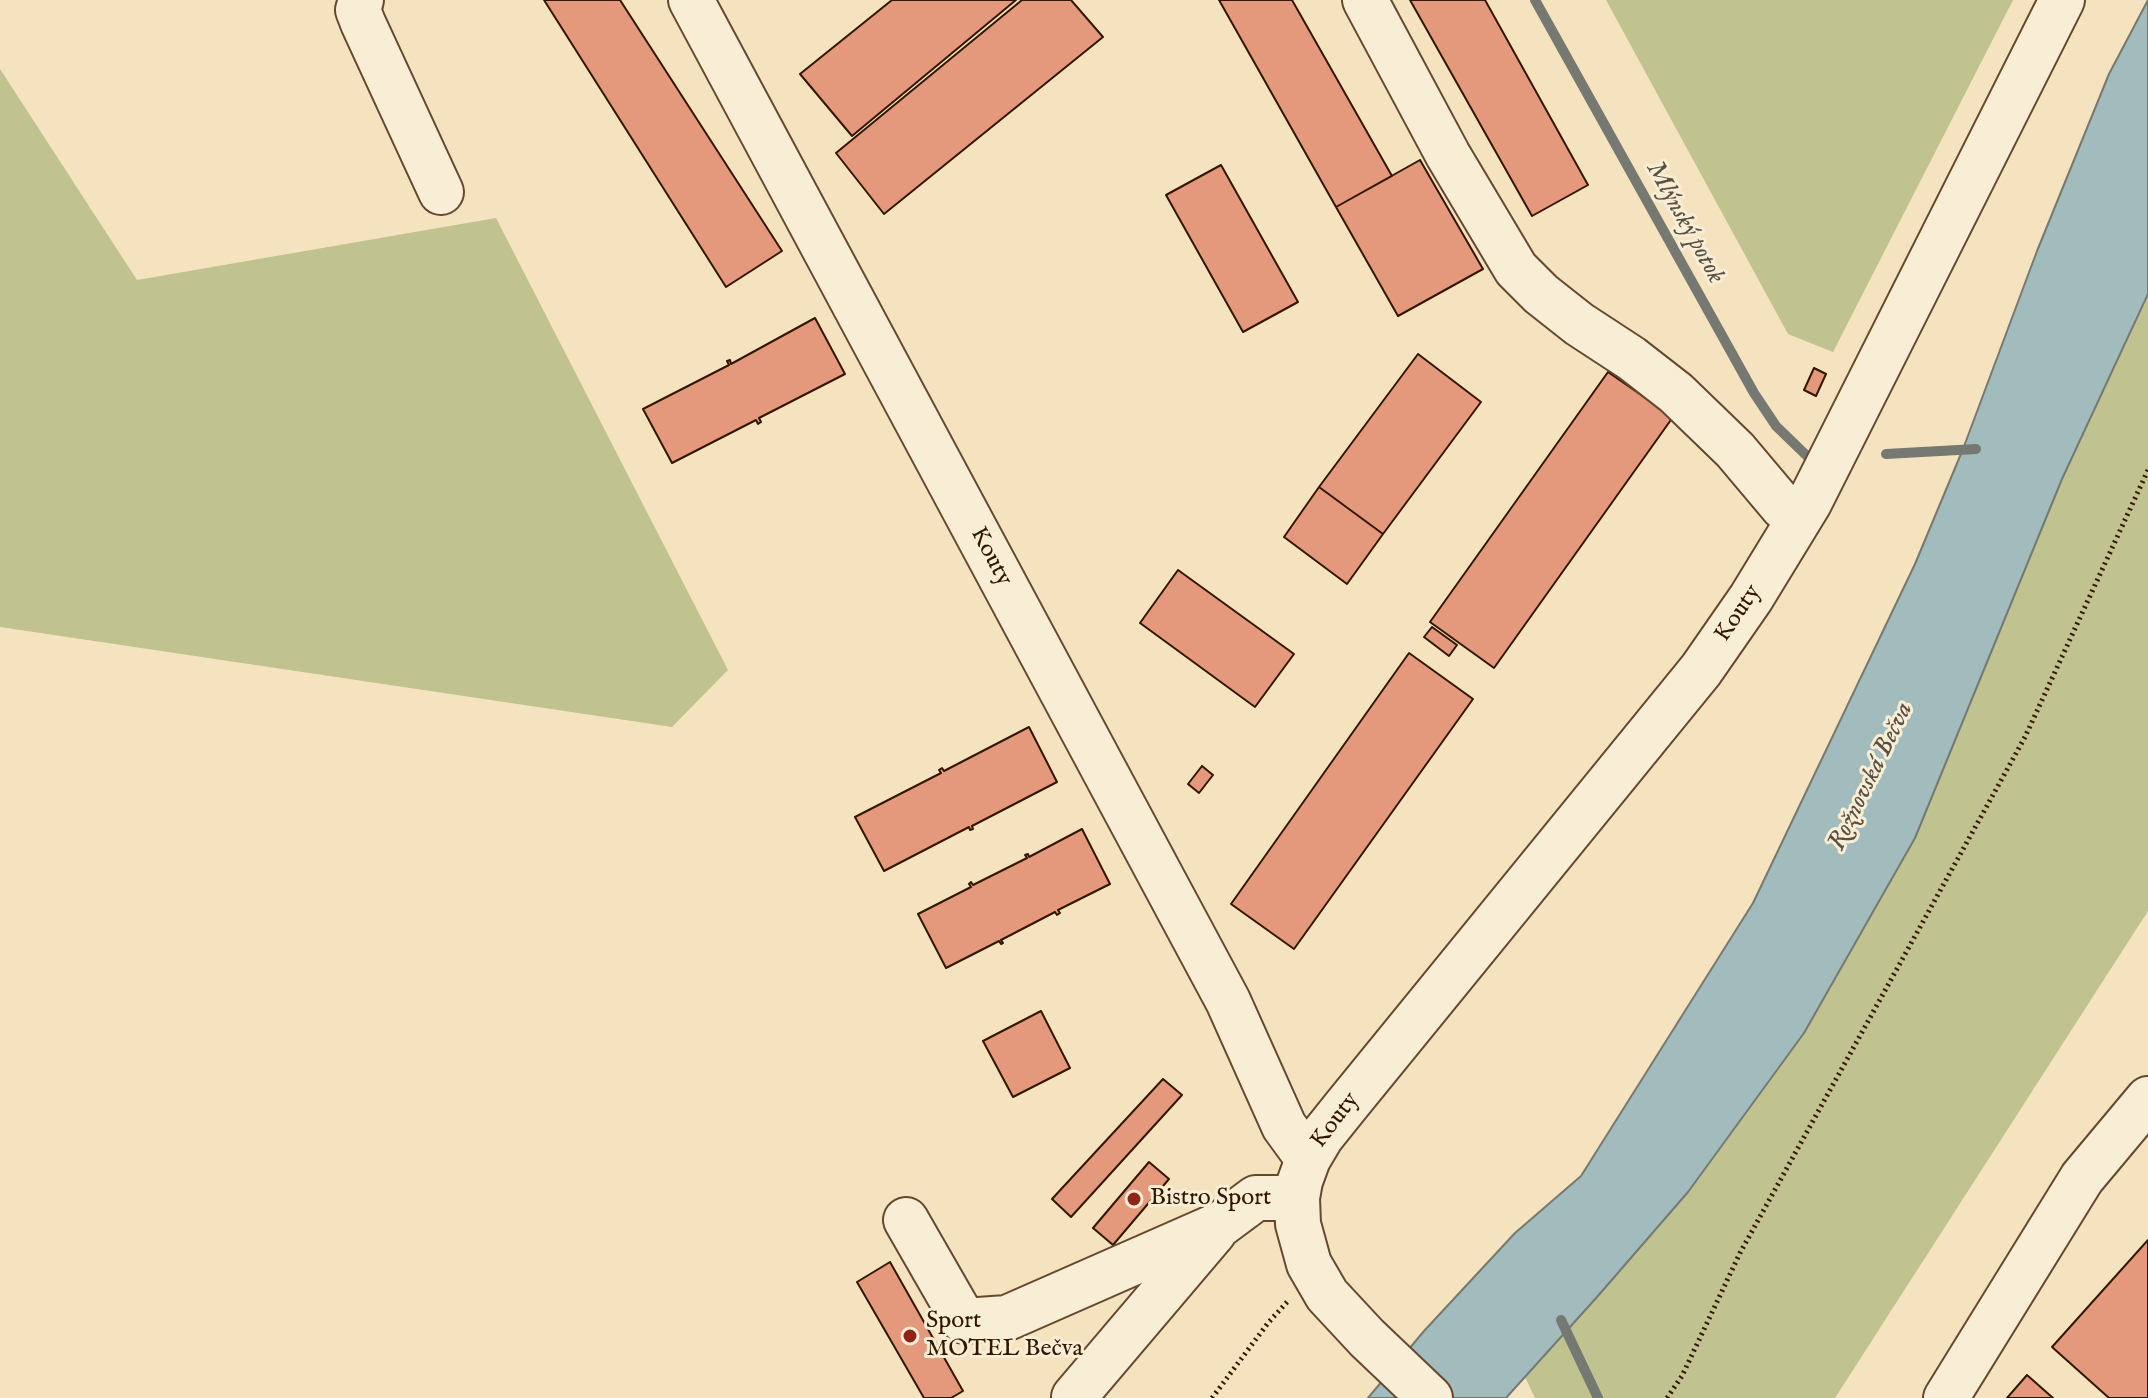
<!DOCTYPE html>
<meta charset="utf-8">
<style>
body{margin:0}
canvas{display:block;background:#f5e3bf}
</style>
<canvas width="2148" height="1398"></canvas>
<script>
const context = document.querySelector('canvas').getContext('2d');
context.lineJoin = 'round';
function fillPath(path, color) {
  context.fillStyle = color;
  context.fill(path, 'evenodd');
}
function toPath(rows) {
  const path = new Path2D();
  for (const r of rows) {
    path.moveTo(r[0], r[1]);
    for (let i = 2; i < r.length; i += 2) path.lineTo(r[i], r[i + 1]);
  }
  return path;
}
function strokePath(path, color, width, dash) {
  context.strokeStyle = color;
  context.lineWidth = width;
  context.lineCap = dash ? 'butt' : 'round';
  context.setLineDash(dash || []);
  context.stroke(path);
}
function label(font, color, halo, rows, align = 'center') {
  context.font = font + ' "IM FELL English",serif';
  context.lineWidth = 6;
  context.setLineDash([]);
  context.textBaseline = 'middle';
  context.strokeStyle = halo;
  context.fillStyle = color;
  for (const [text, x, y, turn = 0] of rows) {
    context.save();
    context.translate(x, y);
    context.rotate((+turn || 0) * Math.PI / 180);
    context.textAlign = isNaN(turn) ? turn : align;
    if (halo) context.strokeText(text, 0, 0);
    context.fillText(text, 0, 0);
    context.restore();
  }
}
const green = toPath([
 [1606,0,2013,0,1833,352,1788,334],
 [0,69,137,280,496,218,728,670,672,727,0,627],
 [2148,294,2148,911,1835,1398,1535,1398,1525,1377,1688,1192,1804,1033,1915,838,2062,479]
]);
const water = toPath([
 [2148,0,2148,294,2062,479,1915,838,1804,1033,1688,1192,1597,1297,1506,1398,1368,1398,1424,1331,1515,1233,1581,1176,1753,903,1915,564,1963,449,2037,251,2109,74,2148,0]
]);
const stream = toPath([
 [1535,0,1754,393,1776,426,1808,457],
 [1886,454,1976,449],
 [1561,1320,1598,1398]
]);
const building = toPath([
 [544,0,620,0,782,251,726,287,544,0],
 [892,0,1016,0,852,136,800,74,892,0],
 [1022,0,1071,0,1103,37,884,214,836,153,1022,0],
 [1219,0,1292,0,1392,176,1336,207,1219,0],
 [1410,0,1485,0,1588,185,1532,216,1410,0],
 [1420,160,1483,269,1398,316,1336,207,1420,160],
 [1221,165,1298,302,1243,332,1166,195,1221,165],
 [815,318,845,374,759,418,761,422,758,424,756,420,672,463,643,409,729,365,727,361,730,360,731,364,815,318],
 [1418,354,1481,402,1383,534,1319,487,1418,354],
 [1814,368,1826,374,1816,396,1804,390,1814,368],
 [1608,372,1673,417,1494,668,1430,622,1608,372],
 [1319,487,1383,534,1347,584,1284,537,1319,487],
 [1178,570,1294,654,1255,707,1140,623,1178,570],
 [1432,627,1457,645,1449,656,1424,637,1432,627],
 [1409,653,1473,699,1294,949,1231,904,1409,653],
 [1029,727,1057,782,972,826,973,829,970,830,969,827,884,871,855,817,941,773,939,770,942,768,944,771,1029,727],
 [1202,766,1213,775,1199,793,1188,784,1202,766],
 [1082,829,1110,884,1058,910,1060,913,1057,915,1055,912,1001,940,1003,943,1001,944,999,941,946,968,918,914,971,887,969,884,971,882,973,885,1027,858,1025,855,1028,854,1029,857,1082,829],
 [1041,1011,1070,1068,1013,1097,983,1041,1041,1011],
 [1163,1079,1182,1095,1071,1217,1052,1199,1163,1079],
 [1149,1162,1169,1179,1113,1245,1093,1228,1149,1162],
 [2148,1240,2148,1398,2109,1398,2052,1347,2148,1240],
 [890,1262,963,1391,951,1398,924,1398,857,1282,890,1262],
 [2027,1375,2053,1398,2007,1398,2027,1375]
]);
const path = toPath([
 [1212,1398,1268,1323,1288,1301],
 [1667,1398,1682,1376,1740,1253,2025,737,2148,470]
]);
const minor = toPath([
 [361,0,358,10,363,23,441,192],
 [691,0,1228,1001,1284,1126,1308,1159],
 [1365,0,1448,155,1516,269,1541,294,1579,324,1631,358,1676,393,1735,450,1783,507,1798,521],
 [906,1220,964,1321,1007,1318,1221,1224,1256,1198,1297,1198],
 [1074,1397,1214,1232],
 [1430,1398,1367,1338,1327,1295,1309,1264,1298,1224,1297,1198,1300,1181,1308,1159,1321,1137,1345,1107,1701,670,1751,598,1809,503,2062,0],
 [1946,1398,2082,1178,2148,1099]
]);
const markers = [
 [1134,1199,8,"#8f2418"],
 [910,1336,8,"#8f2418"]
];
const streetNames = [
 ["Kouty",990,557,62],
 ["Kouty",1739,614,-56],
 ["Kouty",1336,1121,-53]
];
const poiNames = [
 ["Bistro Sport",1150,1199],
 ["Sport",926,1322],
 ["MOTEL Bečva",926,1350]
];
const waterNames = [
 ["Mlýnský potok",1684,223,61],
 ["Rožnovská Bečva",1872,777,-64]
];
fillPath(green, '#c0c38f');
fillPath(water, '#a2bbbd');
strokePath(water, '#767971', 2);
strokePath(stream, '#767971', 10);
fillPath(building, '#e4987c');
strokePath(building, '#331600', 2);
strokePath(minor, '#644930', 48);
strokePath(path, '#331600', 5, [2, 4]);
strokePath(minor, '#f8edd5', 44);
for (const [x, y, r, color] of markers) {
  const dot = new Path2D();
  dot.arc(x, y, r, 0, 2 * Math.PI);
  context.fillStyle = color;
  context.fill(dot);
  strokePath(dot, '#f8edd5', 3);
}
label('24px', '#331600', '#f8edd5', streetNames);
label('24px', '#331600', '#f8edd5', poiNames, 'left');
label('italic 26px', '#5a5042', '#f8edd5', waterNames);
</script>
